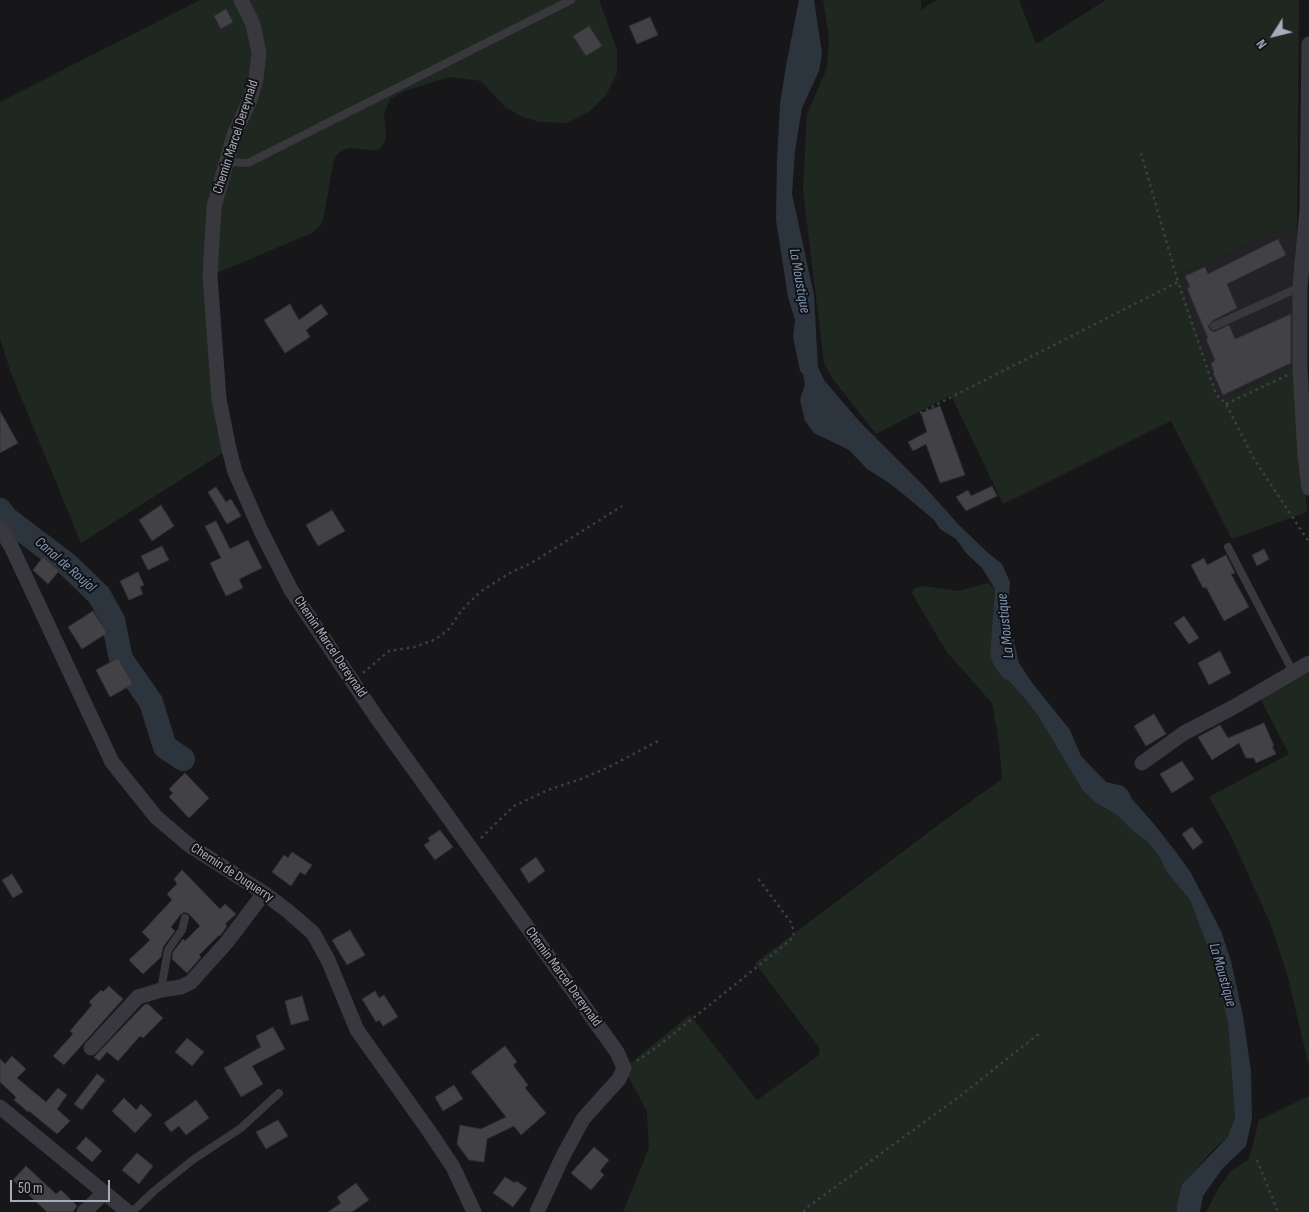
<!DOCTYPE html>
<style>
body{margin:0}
#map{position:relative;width:1309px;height:1212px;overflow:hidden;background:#171719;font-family:"Sofia Sans Condensed",sans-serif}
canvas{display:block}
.north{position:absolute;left:1249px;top:10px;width:50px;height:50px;-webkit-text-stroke:4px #121214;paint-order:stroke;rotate:234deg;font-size:14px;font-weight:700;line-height:20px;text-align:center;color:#a8acba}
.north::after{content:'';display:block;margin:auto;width:18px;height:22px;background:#a8acba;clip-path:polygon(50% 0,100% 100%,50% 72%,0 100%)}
.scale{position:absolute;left:10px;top:1180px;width:100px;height:22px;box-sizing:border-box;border:2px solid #a8acba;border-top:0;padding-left:6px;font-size:15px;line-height:18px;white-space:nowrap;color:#a8acba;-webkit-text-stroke:4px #121214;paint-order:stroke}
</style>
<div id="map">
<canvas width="1309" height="1212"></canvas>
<div class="north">N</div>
<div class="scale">50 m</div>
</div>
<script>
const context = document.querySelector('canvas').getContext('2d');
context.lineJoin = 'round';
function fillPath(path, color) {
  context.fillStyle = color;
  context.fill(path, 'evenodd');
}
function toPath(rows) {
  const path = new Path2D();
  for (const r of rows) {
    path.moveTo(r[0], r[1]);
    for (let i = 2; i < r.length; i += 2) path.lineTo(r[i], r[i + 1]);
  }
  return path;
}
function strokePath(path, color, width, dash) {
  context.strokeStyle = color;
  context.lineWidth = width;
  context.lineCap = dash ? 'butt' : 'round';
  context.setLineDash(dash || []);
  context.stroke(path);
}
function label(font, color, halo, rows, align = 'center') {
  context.font = font + ' "Sofia Sans Condensed",sans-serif';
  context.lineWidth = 4;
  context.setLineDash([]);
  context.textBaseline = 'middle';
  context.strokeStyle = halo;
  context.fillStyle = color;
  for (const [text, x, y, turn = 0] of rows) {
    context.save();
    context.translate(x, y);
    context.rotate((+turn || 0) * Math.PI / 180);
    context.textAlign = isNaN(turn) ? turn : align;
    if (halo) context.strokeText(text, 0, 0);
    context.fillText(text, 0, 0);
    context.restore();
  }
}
const built = toPath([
 [1297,223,1295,366,1219,400,1179,274]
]);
const green = toPath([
 [200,0,599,0,617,50,617,73,606,95,589,112,567,123,539,122,523,117,505,107,481,81,449,77,405,91,390,99,384,113,386,137,382,147,377,150,371,150,350,148,342,150,334,158,323,221,318,228,312,233,210,276,229,449,81,543,11,373,0,338,0,102],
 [823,0,921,0,921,10,937,0,1019,0,1036,44,1106,0,1299,0,1297,223,1179,274,1219,400,1295,366,1307,512,1232,539,1171,421,1003,504,951,395,876,434,832,378,824,363,803,190,807,114,827,68,829,39],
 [988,583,995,589,990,654,993,664,1003,678,1009,681,1022,695,1039,717,1083,791,1095,802,1117,815,1135,833,1148,842,1160,858,1166,871,1190,900,1215,966,1228,1024,1235,1118,1227,1138,1216,1147,1182,1184,1177,1204,1177,1212,623,1212,649,1148,647,1112,624,1068,690,1015,757,1100,818,1056,820,1051,818,1046,755,963,942,822,1002,779,999,742,992,703,946,651,912,593,915,588,924,586,958,591],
 [1309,667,1309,1067,1288,977,1271,925,1231,836,1209,797,1289,754,1259,696],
 [1309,1096,1309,1212,1206,1212,1218,1189,1231,1171,1249,1159,1259,1120]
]);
const water = toPath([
 [799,0,814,0,822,53,819,71,802,108,795,151,792,194,814,295,818,367,824,380,859,421,924,486,959,525,987,552,1002,564,1010,582,1008,607,1013,638,1019,663,1033,684,1070,730,1081,756,1106,782,1123,786,1128,791,1132,799,1154,824,1176,852,1191,873,1221,931,1231,961,1243,1016,1251,1071,1252,1119,1246,1146,1222,1169,1203,1196,1200,1212,1177,1212,1177,1204,1182,1184,1227,1138,1235,1118,1228,1024,1215,966,1190,900,1166,871,1160,858,1148,842,1135,833,1117,815,1095,802,1083,791,1039,717,1022,695,1009,681,1003,678,993,664,990,654,995,589,982,568,966,553,956,539,940,529,934,520,908,498,889,483,867,469,849,450,814,433,805,421,800,400,805,384,803,374,800,371,793,337,795,320,788,297,776,220,777,160,780,104,786,66]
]);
const river = toPath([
 [0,510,6,518,68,565,99,595,113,620,121,659,151,702,165,747,183,759]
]);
const building = toPath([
 [226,9,233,22,221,29,214,16,226,9],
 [650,17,658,35,637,44,629,26,650,17],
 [589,26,602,46,586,56,573,36,589,26],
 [1278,239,1286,255,1227,284,1237,308,1212,321,1208,326,1210,330,1214,332,1229,325,1235,339,1291,314,1291,363,1223,395,1213,373,1214,372,1211,364,1215,360,1206,339,1208,338,1187,288,1190,287,1185,276,1205,267,1208,274,1278,239],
 [290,304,299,320,321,304,328,314,306,330,310,337,285,353,264,320,290,304],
 [940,406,965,475,940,483,926,444,913,451,908,442,927,432,921,413,940,406],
 [0,411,18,443,0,453,0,411],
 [992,486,997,496,966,511,956,497,968,490,971,496,992,486],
 [216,487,226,502,231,499,241,516,227,524,208,492,216,487],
 [161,505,174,526,152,541,139,520,161,505],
 [332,510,345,531,318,546,306,525,332,510],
 [216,521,230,549,248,540,262,568,239,579,243,588,226,596,210,563,221,558,205,526,216,521],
 [162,546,169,560,148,570,141,556,162,546],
 [1264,549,1269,559,1257,566,1252,555,1264,549],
 [1226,555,1235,573,1231,574,1249,607,1224,621,1206,587,1203,588,1191,565,1204,558,1207,565,1226,555],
 [43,557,59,571,48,584,33,570,43,557],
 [138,572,144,585,140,587,143,594,129,600,120,581,138,572],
 [93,611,107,633,82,649,68,627,93,611],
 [1184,616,1199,638,1189,644,1174,623,1184,616],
 [1220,651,1231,673,1209,685,1198,663,1220,651],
 [118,658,133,684,110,697,96,670,118,658],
 [1154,714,1166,734,1146,746,1134,726,1154,714],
 [1264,723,1274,746,1272,746,1276,754,1256,763,1254,758,1246,758,1239,743,1212,760,1198,737,1220,725,1228,738,1264,723],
 [1182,761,1194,779,1172,793,1160,774,1182,761],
 [185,773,209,798,189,818,169,797,173,793,169,789,185,773],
 [1192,827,1203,842,1193,850,1182,834,1192,827],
 [440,830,453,847,435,860,424,845,430,841,428,838,440,830],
 [292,852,312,865,305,875,300,872,291,886,272,872,284,855,288,858,292,852],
 [536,857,545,871,529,883,520,869,536,857],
 [182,870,220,909,225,904,236,914,225,924,227,926,220,936,219,935,199,955,201,957,187,973,172,959,173,952,183,939,185,941,200,926,189,914,185,912,181,914,171,927,175,931,163,947,161,957,143,974,129,960,150,940,142,932,172,900,167,894,177,884,174,879,182,870],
 [12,874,23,892,13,898,2,880,12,874],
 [350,930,365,955,347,965,332,940,350,930],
 [109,986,123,999,64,1065,53,1056,73,1034,70,1031,92,1005,89,1002,101,990,103,992,109,986],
 [375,991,379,998,384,995,398,1017,383,1026,379,1020,376,1022,362,999,375,991],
 [302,996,309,1020,291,1025,285,1001,302,996],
 [148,1004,163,1018,143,1038,140,1036,118,1061,107,1052,99,1061,94,1057,144,1005,148,1004],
 [273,1027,285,1049,252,1066,263,1084,241,1097,224,1068,261,1047,256,1036,273,1027],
 [187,1038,204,1052,192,1066,175,1052,187,1038],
 [505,1046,517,1062,513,1065,528,1085,525,1088,546,1113,521,1135,514,1126,487,1139,484,1162,469,1160,457,1144,460,1125,481,1129,506,1117,471,1072,505,1046],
 [12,1056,26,1069,17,1078,46,1102,58,1088,67,1095,57,1109,70,1121,57,1134,29,1111,28,1112,14,1100,16,1097,0,1082,0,1059,5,1064,12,1056],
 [97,1074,105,1080,82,1110,74,1104,97,1074],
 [454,1085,463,1099,443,1111,435,1097,454,1085],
 [124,1098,136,1110,141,1104,152,1115,135,1133,112,1111,124,1098],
 [196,1100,209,1118,186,1135,179,1126,171,1132,164,1123,196,1100],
 [278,1120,288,1136,266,1149,256,1132,278,1120],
 [86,1137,102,1151,92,1162,76,1148,86,1137],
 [594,1147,609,1160,600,1171,604,1175,591,1190,571,1173,594,1147],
 [137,1153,153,1166,139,1184,122,1170,137,1153],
 [26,1166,56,1194,61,1190,77,1206,73,1212,47,1212,13,1180,26,1166],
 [505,1177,515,1183,516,1181,527,1188,513,1207,493,1193,505,1177],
 [356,1183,369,1200,352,1212,328,1212,341,1203,337,1197,356,1183]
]);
const path = toPath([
 [1141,153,1178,282],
 [1226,404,1288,375],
 [920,413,1178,282,1216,394,1226,404,1254,459,1309,542],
 [363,673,389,651,414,647,434,640,448,630,462,610,480,592,508,574,533,562,622,506],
 [481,838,514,806,548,790,578,780,607,768,658,741],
 [637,1061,661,1044,793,938,794,931,790,921,757,877],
 [1257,1160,1278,1212],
 [804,1212,805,1209,960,1096,1040,1033]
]);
const lane = toPath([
 [227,162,248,163,571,0],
 [1214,326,1300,287],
 [1228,547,1293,672],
 [161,990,168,950,182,930,185,918],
 [132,1212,154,1191,194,1159,241,1128,279,1093]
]);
const street = toPath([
 [241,0,253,24,259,53,256,79,250,100,234,135,214,207,210,276,219,399,229,449,235,472,261,531,291,590,377,718,617,1052,624,1068,619,1079,583,1119,562,1158,537,1212],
 [1309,44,1307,209,1300,287,1300,369,1305,456,1309,488],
 [0,528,11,546,112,762,156,817,189,845,264,893,289,912,313,933,328,960,357,1030,429,1131,453,1167,474,1212],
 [1142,763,1184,733,1232,708,1309,663],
 [91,1048,138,997,161,990,181,987,191,982,227,942,264,893],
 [0,1107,128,1212],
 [84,1212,104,1193]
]);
const streetNames = [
 ["Chemin Marcel Dereynald",236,137,-72],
 ["Chemin Marcel Dereynald",330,647,56],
 ["Chemin de Duquerry",232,873,33],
 ["Chemin Marcel Dereynald",563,977,54]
];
const waterNames = [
 ["La Moustique",799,281,80],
 ["Canal de Roujol",65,565,41],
 ["La Moustique",1006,626,-96],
 ["La Moustique",1222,975,74]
];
fillPath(built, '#232326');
fillPath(green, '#1e2820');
fillPath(water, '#2c343e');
strokePath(river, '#2c343e', 24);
fillPath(building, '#414146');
strokePath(building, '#313135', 1);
strokePath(path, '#3d3f45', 2.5, [2.5, 4]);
strokePath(lane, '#38383e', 8);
strokePath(street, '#38383e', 15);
label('14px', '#a8acba', '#121214', streetNames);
label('italic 15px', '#7d97b7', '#121214', waterNames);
</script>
